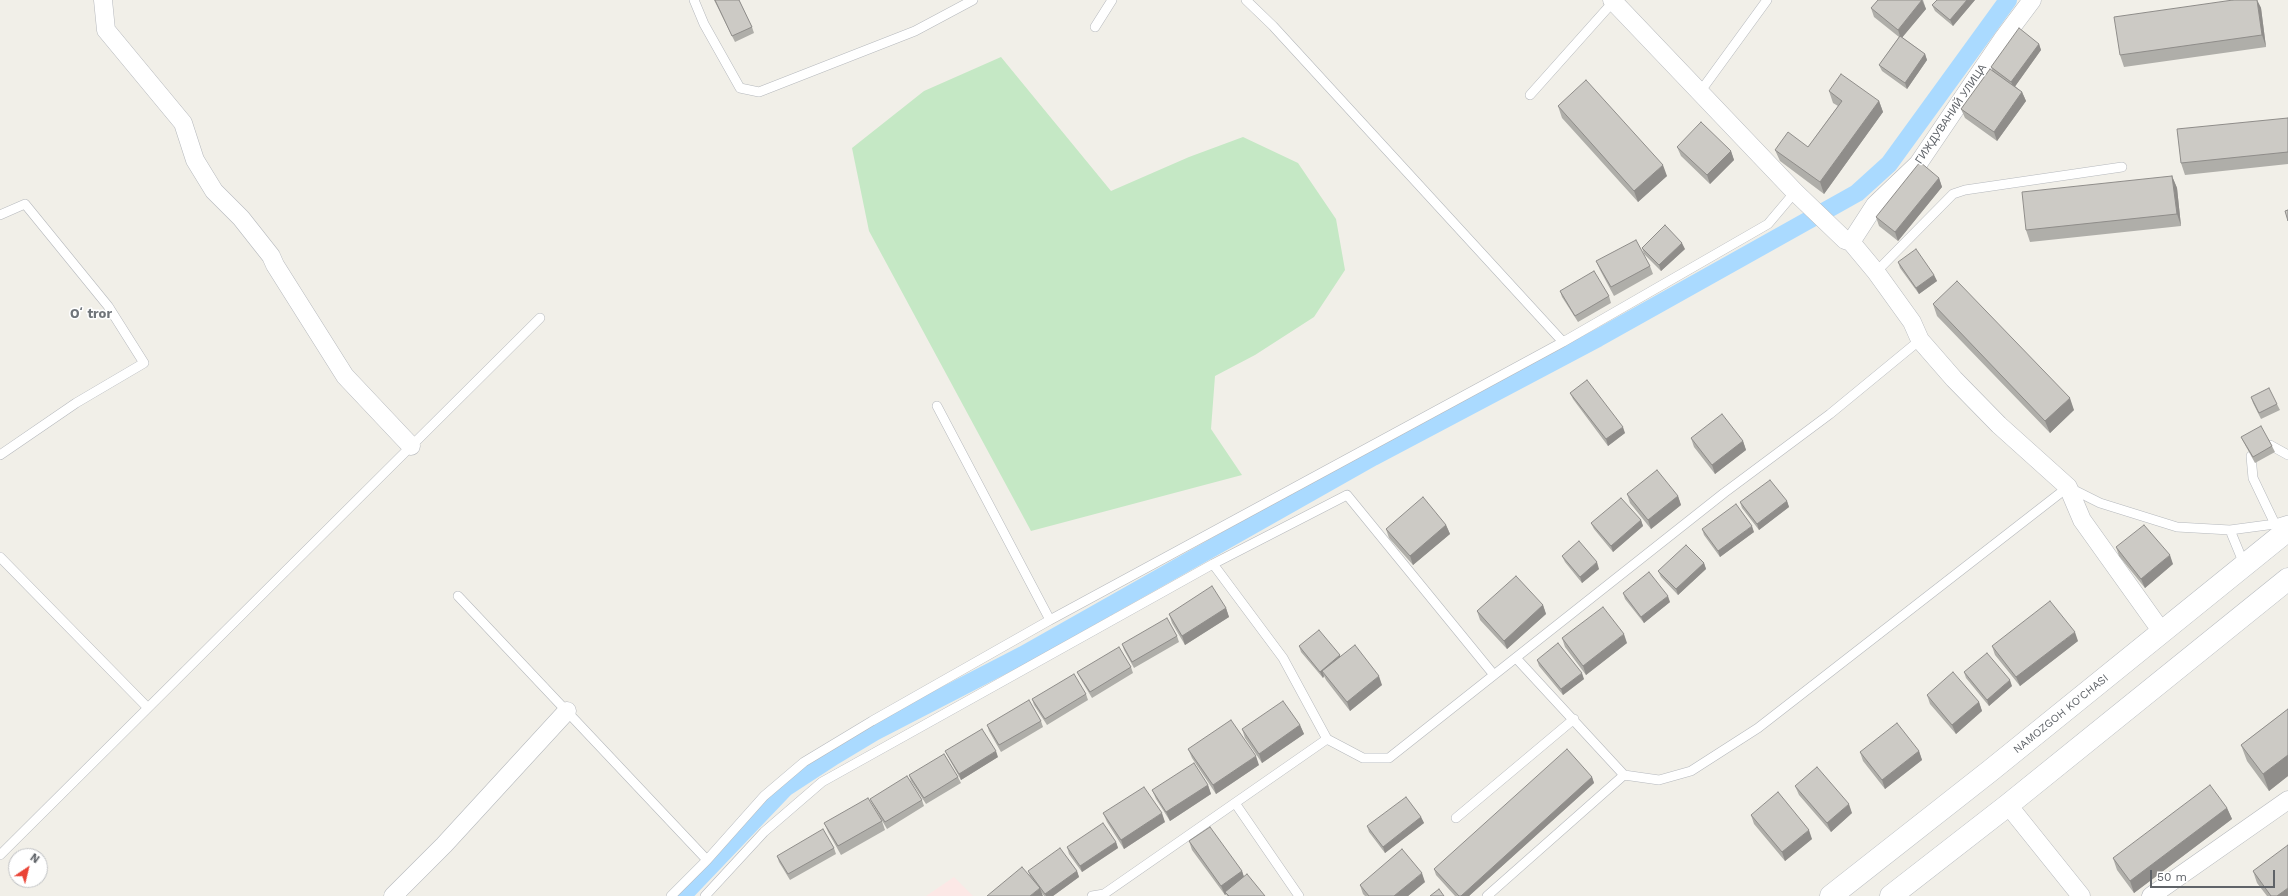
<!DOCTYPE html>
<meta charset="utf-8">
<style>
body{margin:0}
#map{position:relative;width:2288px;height:896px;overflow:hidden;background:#f1efe8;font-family:"Work Sans",sans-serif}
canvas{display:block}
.north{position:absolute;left:8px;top:848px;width:40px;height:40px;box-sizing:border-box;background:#fff;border:1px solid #bfc1c3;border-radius:50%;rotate:35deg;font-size:11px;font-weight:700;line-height:16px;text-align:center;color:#5f6368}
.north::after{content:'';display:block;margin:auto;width:14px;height:18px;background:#ea4335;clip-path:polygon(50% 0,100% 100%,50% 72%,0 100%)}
.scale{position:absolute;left:2150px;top:870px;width:125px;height:18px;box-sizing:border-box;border:2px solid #5f6368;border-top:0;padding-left:5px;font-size:12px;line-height:14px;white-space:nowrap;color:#5f6368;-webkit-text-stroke:3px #fff;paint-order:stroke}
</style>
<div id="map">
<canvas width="2288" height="896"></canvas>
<div class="north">N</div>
<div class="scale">50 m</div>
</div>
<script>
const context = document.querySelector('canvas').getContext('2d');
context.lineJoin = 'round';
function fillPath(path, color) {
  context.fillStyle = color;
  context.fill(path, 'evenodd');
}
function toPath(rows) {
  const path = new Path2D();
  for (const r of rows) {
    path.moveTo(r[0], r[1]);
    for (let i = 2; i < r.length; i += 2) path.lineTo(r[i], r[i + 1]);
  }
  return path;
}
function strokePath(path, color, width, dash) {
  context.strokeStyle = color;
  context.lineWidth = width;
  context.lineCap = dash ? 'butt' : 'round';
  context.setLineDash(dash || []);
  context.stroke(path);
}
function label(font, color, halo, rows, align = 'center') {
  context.font = font + ' "Work Sans",sans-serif';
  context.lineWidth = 3;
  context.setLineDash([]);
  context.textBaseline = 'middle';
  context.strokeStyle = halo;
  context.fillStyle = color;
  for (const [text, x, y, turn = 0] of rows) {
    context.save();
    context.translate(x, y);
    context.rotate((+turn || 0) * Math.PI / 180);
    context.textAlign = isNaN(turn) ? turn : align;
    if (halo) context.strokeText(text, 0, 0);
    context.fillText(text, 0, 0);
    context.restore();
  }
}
const medical = toPath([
 [954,877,973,896,926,896]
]);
const green = toPath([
 [1001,57,1111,191,1189,157,1243,137,1298,163,1336,219,1345,270,1314,317,1255,355,1215,376,1211,429,1242,475,1031,531,869,231,852,148,924,91]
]);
const canal = toPath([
 [682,896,785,788,834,756,874,732,1023,655,1373,457,1598,338,1857,193,1889,164,2008,0]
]);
const service = toPath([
 [694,0,704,24,740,88,759,92,915,31,973,0],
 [1246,0,1273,26,1563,342],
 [1095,27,1112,0],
 [1700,92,1767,0],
 [1530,95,1613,2],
 [0,215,25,204,108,306,144,363,76,403,0,455],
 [1876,272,1953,194,1965,190,2122,167],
 [937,406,1050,620,1563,342,1768,224,1795,192],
 [2270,445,2288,455],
 [2251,456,2253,478,2275,524],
 [2230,530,2244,564],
 [0,557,148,708],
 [1213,564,1283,658,1327,739,1363,758,1389,758,1724,493,1830,414,1920,340],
 [458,596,707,860],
 [1516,658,1624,775],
 [1235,803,1299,896],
 [1456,818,1574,719],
 [0,855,540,318],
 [671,896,707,860,764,796,804,762,872,721,1050,620],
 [705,896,764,832,822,782,1213,564,1347,495,1494,675],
 [1092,896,1104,894,1327,739],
 [1487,896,1624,775,1659,780,1691,771,1758,728,2068,487,2100,503,2177,527,2230,530,2275,524,2288,520]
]);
const minor = toPath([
 [103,0,106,30,183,123,195,160,214,191,241,218,271,256,275,265,345,376,411,446],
 [1612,0,1795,192,1845,240,1851,242,1876,272,1912,322,1920,340,1954,379,1999,425,2068,487,2082,520,2162,632],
 [1851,242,1875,205,1918,164,2002,40,2032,0],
 [2008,805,2081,896],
 [393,896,444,845,567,711],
 [2151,896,2288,800]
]);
const secondary = toPath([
 [1831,896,1990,771,2288,530],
 [1891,896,2008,805,2288,579]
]);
const wall = toPath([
 [714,0,739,0,752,27,754,33,735,42],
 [1878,0,1923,0,1926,9,1902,37,1925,54,1927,60,1907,89,1882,71,1879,65,1899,37,1874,17,1871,8],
 [1937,0,1975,0,1953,26,1935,11,1932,5],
 [2233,0,2257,0,2261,8,2266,47,2124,67,2120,55],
 [2039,44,2041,50,2015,86,2022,92,2026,101,1997,141,1965,118,1961,109,1992,70,1991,67],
 [1829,91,1879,101,1883,112,1824,194,1780,161,1775,150,1808,147,1838,106,1833,103],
 [1558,106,1667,176,1638,202,1562,118],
 [2288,118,2288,164,2185,175,2181,163],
 [1677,147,1731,151,1734,160,1710,184,1681,156],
 [2172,176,2177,188,2181,226,2030,242,2026,230],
 [1939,178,1942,187,1898,241,1879,226,1876,217],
 [1642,248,1685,249,1661,271,1644,254],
 [1596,261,1650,266,1653,274,1614,296,1600,270],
 [1898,262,1934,275,1937,281,1919,294,1900,268],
 [1560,291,1609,296,1611,303,1578,322,1562,297],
 [1933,304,2074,410,2050,433,1937,316],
 [1570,393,1625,433,1608,446,1573,399],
 [2251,397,2277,404,2280,410,2261,419,2253,403],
 [2241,437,2272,446,2275,452,2255,463,2244,443],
 [1691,438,1743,441,1746,450,1715,474,1694,447],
 [1627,494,1678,496,1681,505,1651,529,1630,503],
 [1787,501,1789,507,1759,530,1742,508,1740,502],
 [1641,520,1643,526,1613,552,1594,529,1591,523],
 [1446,525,1450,534,1413,565,1389,538,1386,529],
 [1702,529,1754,532,1720,557,1704,535],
 [2116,547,2173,564,2145,588,2119,556],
 [1562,556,1599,569,1582,583,1565,562],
 [1704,563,1706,569,1678,595,1661,577,1658,571],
 [1623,593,1670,602,1644,623,1625,599],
 [1543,605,1546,614,1507,649,1480,620,1477,611],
 [1226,608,1229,617,1185,645,1172,623,1169,614],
 [1177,636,1179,642,1134,668,1124,650,1122,644],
 [1562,638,1627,643,1586,675,1565,647],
 [2078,641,2020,686,1995,655,1992,646],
 [1299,646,1340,655,1340,657,1382,685,1350,711,1326,680,1324,676,1323,678,1301,652],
 [1537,660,1584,679,1563,695,1539,666],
 [1131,667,1133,673,1092,698,1080,678,1077,672],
 [1964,672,2012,686,1989,706,1966,678],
 [1086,694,1088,700,1047,725,1034,705,1032,699],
 [1927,695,1979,702,1982,711,1956,734,1930,704],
 [2288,709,2288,776,2269,791,2247,761,2241,745],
 [1041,721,1043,727,1001,752,989,731,987,725],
 [1300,725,1304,734,1262,763,1245,738,1242,729],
 [1188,749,1259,765,1216,794,1192,758],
 [945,751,998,757,961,780,948,757],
 [1919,751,1922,760,1885,789,1863,761,1860,752],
 [909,775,958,777,961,783,926,804,911,781],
 [1592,777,1594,783,1469,896,1455,896,1436,875,1434,869],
 [1208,785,1211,794,1170,821,1156,799,1152,790],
 [1795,786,1852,813,1831,832,1799,795],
 [870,799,922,800,924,806,887,829,873,805],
 [2227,808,2232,819,2134,893,2117,870,2113,858],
 [1103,813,1165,822,1124,849,1107,822],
 [1751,815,1812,839,1785,861,1754,824],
 [1421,817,1424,823,1385,853,1369,832,1367,826],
 [882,821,885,830,841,855,828,832,824,823],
 [1189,841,1242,871,1244,877,1265,896,1227,896,1226,894,1225,895,1192,850],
 [1116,842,1118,848,1082,872,1069,854,1067,847],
 [834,848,836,854,790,880,779,862,777,856],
 [1028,871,1077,871,1079,877,1053,896,1044,896,1030,876],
 [2253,871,2288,896,2267,896,2257,883],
 [1425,882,1408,896,1365,896,1363,894,1360,885]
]);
const shadedWall = toPath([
 [1922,0,1926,9,1901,39,1898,30],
 [1967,0,1975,0,1953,26,1950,20],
 [2257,0,2261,8,2266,47,2262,35],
 [2039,44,2041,50,2014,88,2011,82],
 [1925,54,1927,60,1907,89,1905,83],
 [2022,92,2026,101,1997,141,1994,132],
 [1879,101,1883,112,1824,194,1820,182],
 [1731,151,1734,160,1710,184,1707,175],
 [1663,165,1667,176,1638,202,1634,191],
 [2172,176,2177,188,2181,226,2177,214],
 [1939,178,1942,187,1898,241,1895,232],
 [1682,243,1685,249,1661,271,1659,265],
 [1934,275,1937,281,1919,294,1916,288],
 [2070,398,2074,410,2050,433,2045,421],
 [1623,427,1625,433,1608,446,1606,439],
 [1743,441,1746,450,1715,474,1712,465],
 [1678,496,1681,505,1651,529,1648,520],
 [1787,501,1789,507,1759,530,1757,524],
 [1641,520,1643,526,1613,552,1611,546],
 [1446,525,1450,534,1413,565,1410,556],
 [1752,526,1754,532,1720,557,1718,551],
 [2170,555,2173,564,2145,588,2141,579],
 [1597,562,1599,569,1582,583,1580,577],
 [1704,563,1706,569,1678,595,1676,589],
 [1668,596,1670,602,1644,623,1641,617],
 [1543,605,1546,614,1507,649,1504,641],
 [1226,608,1229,617,1185,645,1182,636],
 [2075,632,2078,641,2020,686,2016,677],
 [1624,634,1627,643,1586,675,1583,666],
 [1340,655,1342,662,1322,671,1324,676,1323,678,1320,672],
 [1582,673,1584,679,1563,695,1561,689],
 [1379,676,1382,685,1350,711,1347,702],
 [2010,680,2012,686,1989,706,1987,700],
 [1979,702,1982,711,1956,734,1952,725],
 [1300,725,1304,734,1262,763,1259,754],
 [996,751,998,757,961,780,959,774],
 [1919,751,1922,760,1885,789,1882,780],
 [2288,755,2288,776,2269,791,2263,774],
 [1256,756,1259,765,1216,794,1213,785],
 [1592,777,1594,783,1469,896,1461,896],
 [1208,785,1211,794,1170,821,1166,812],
 [1849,804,1852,813,1831,832,1827,823],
 [2227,808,2232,819,2134,893,2130,881],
 [1162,813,1165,822,1124,849,1121,840],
 [1421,817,1424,823,1385,853,1383,847],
 [1809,830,1812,839,1785,861,1782,852],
 [1116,842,1118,848,1082,872,1080,866],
 [1077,871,1079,877,1053,896,1046,896,1045,894],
 [1242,871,1245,880,1225,892,1226,894,1225,895,1221,886],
 [1422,873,1425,882,1408,896,1394,896],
 [1040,888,1043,896,1030,896],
 [2288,888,2288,896,2277,896]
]);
const building = toPath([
 [715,0,739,0,752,27,732,36,715,0],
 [1878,0,1922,0,1898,30,1871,8,1878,0],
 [1937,0,1967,0,1950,20,1932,5,1937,0],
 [2233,0,2257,0,2262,35,2120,55,2114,17,2233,0],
 [2019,28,2039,44,2011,82,1991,67,2019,28],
 [1900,36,1925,54,1905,83,1879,65,1900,36],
 [1990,69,2022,92,1994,132,1961,109,1990,69],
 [1841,74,1879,101,1820,182,1775,150,1788,132,1808,147,1842,101,1829,91,1841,74],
 [1586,80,1663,165,1634,191,1558,106,1586,80],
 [2288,118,2288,152,2181,163,2177,129,2288,118],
 [1701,122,1731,151,1707,175,1677,147,1701,122],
 [1920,162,1939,178,1895,232,1876,217,1920,162],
 [2172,176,2177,214,2026,230,2022,192,2172,176],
 [2288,210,2288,221,2285,211,2288,210],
 [1665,225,1682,243,1659,265,1642,248,1665,225],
 [1636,240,1650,266,1611,287,1596,261,1636,240],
 [1916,249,1934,275,1916,288,1898,262,1916,249],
 [1594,271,1609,296,1575,316,1560,291,1594,271],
 [1957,281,2070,398,2045,421,1933,304,1957,281],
 [1587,380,1623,427,1606,439,1570,393,1587,380],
 [2269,388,2277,404,2259,413,2251,397,2269,388],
 [1722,414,1743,441,1712,465,1691,438,1722,414],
 [2261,426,2272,446,2253,457,2241,437,2261,426],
 [1657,470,1678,496,1648,520,1627,494,1657,470],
 [1770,480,1787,501,1757,524,1740,502,1770,480],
 [1423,497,1446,525,1410,556,1386,529,1423,497],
 [1621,498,1641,520,1611,546,1591,523,1621,498],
 [1736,504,1752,526,1718,551,1702,529,1736,504],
 [2144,525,2170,555,2141,579,2116,547,2144,525],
 [1579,541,1597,562,1580,577,1562,556,1579,541],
 [1686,545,1704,563,1676,589,1658,571,1686,545],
 [1649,572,1668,596,1641,617,1623,593,1649,572],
 [1516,576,1543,605,1504,641,1477,611,1516,576],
 [1212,586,1226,608,1182,636,1169,614,1212,586],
 [2050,601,2075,632,2016,677,1992,646,2050,601],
 [1603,607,1624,634,1583,666,1562,638,1603,607],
 [1167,618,1177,636,1132,662,1122,644,1167,618],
 [1319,630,1340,655,1320,672,1299,646,1319,630],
 [1558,643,1582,673,1561,689,1537,660,1558,643],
 [1355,645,1379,676,1347,702,1322,671,1355,645],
 [1119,647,1131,667,1090,692,1077,672,1119,647],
 [1987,653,2010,680,1987,700,1964,672,1987,653],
 [1953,672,1979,702,1952,725,1927,695,1953,672],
 [1074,674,1086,694,1045,719,1032,699,1074,674],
 [1029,700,1041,721,999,745,987,725,1029,700],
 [1283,701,1300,725,1259,754,1242,729,1283,701],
 [2288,709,2288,755,2263,774,2241,745,2288,709],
 [1231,720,1256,756,1213,785,1188,749,1231,720],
 [1897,723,1919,751,1882,780,1860,752,1897,723],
 [982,729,996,751,959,774,945,751,982,729],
 [1567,749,1592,777,1461,896,1459,896,1434,869,1567,749],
 [944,754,958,777,924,798,909,775,944,754],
 [1194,763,1208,785,1166,812,1152,790,1194,763],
 [1817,767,1849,804,1827,823,1795,786,1817,767],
 [907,776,922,800,885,822,870,799,907,776],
 [2210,785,2227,808,2130,881,2113,858,2210,785],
 [1144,787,1162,813,1121,840,1103,813,1144,787],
 [1778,792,1809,830,1782,852,1751,815,1778,792],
 [1406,797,1421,817,1383,847,1367,826,1406,797],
 [868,798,882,821,838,846,824,823,868,798],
 [1103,823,1116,842,1080,866,1067,847,1103,823],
 [1210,827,1242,871,1221,886,1189,841,1210,827],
 [823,829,834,848,788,874,777,856,823,829],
 [2288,845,2288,888,2277,896,2271,896,2253,871,2288,845],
 [1060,848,1077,871,1045,894,1028,871,1060,848],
 [1402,849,1422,873,1394,896,1369,896,1360,885,1402,849],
 [1022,867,1040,888,1030,896,987,896,1022,867],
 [1247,874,1265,896,1229,896,1225,892,1247,874],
 [1439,889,1444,896,1430,896,1439,889]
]);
const streetNames = [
 ["ГИЖДУВАНИЙ УЛИЦА",1951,114,-56],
 ["NAMOZGOH KO'CHASI",2061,714,-39]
];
const quarterNames = [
 ["Oʻtror",91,314]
];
fillPath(medical, '#fce8e6');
fillPath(green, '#c5e8c5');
strokePath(canal, '#aadaff', 18);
strokePath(service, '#b5b8bc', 10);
strokePath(minor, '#b5b8bc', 19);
strokePath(secondary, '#b6babf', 23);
strokePath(service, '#fff', 9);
strokePath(minor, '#fff', 18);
strokePath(secondary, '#fff', 22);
fillPath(wall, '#afaea9');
fillPath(shadedWall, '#8f8d8a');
fillPath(building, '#cccac5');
strokePath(building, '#8f8d8a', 1);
label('11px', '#5f6368', '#fff', streetNames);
label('bold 13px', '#70757a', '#fff', quarterNames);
</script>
